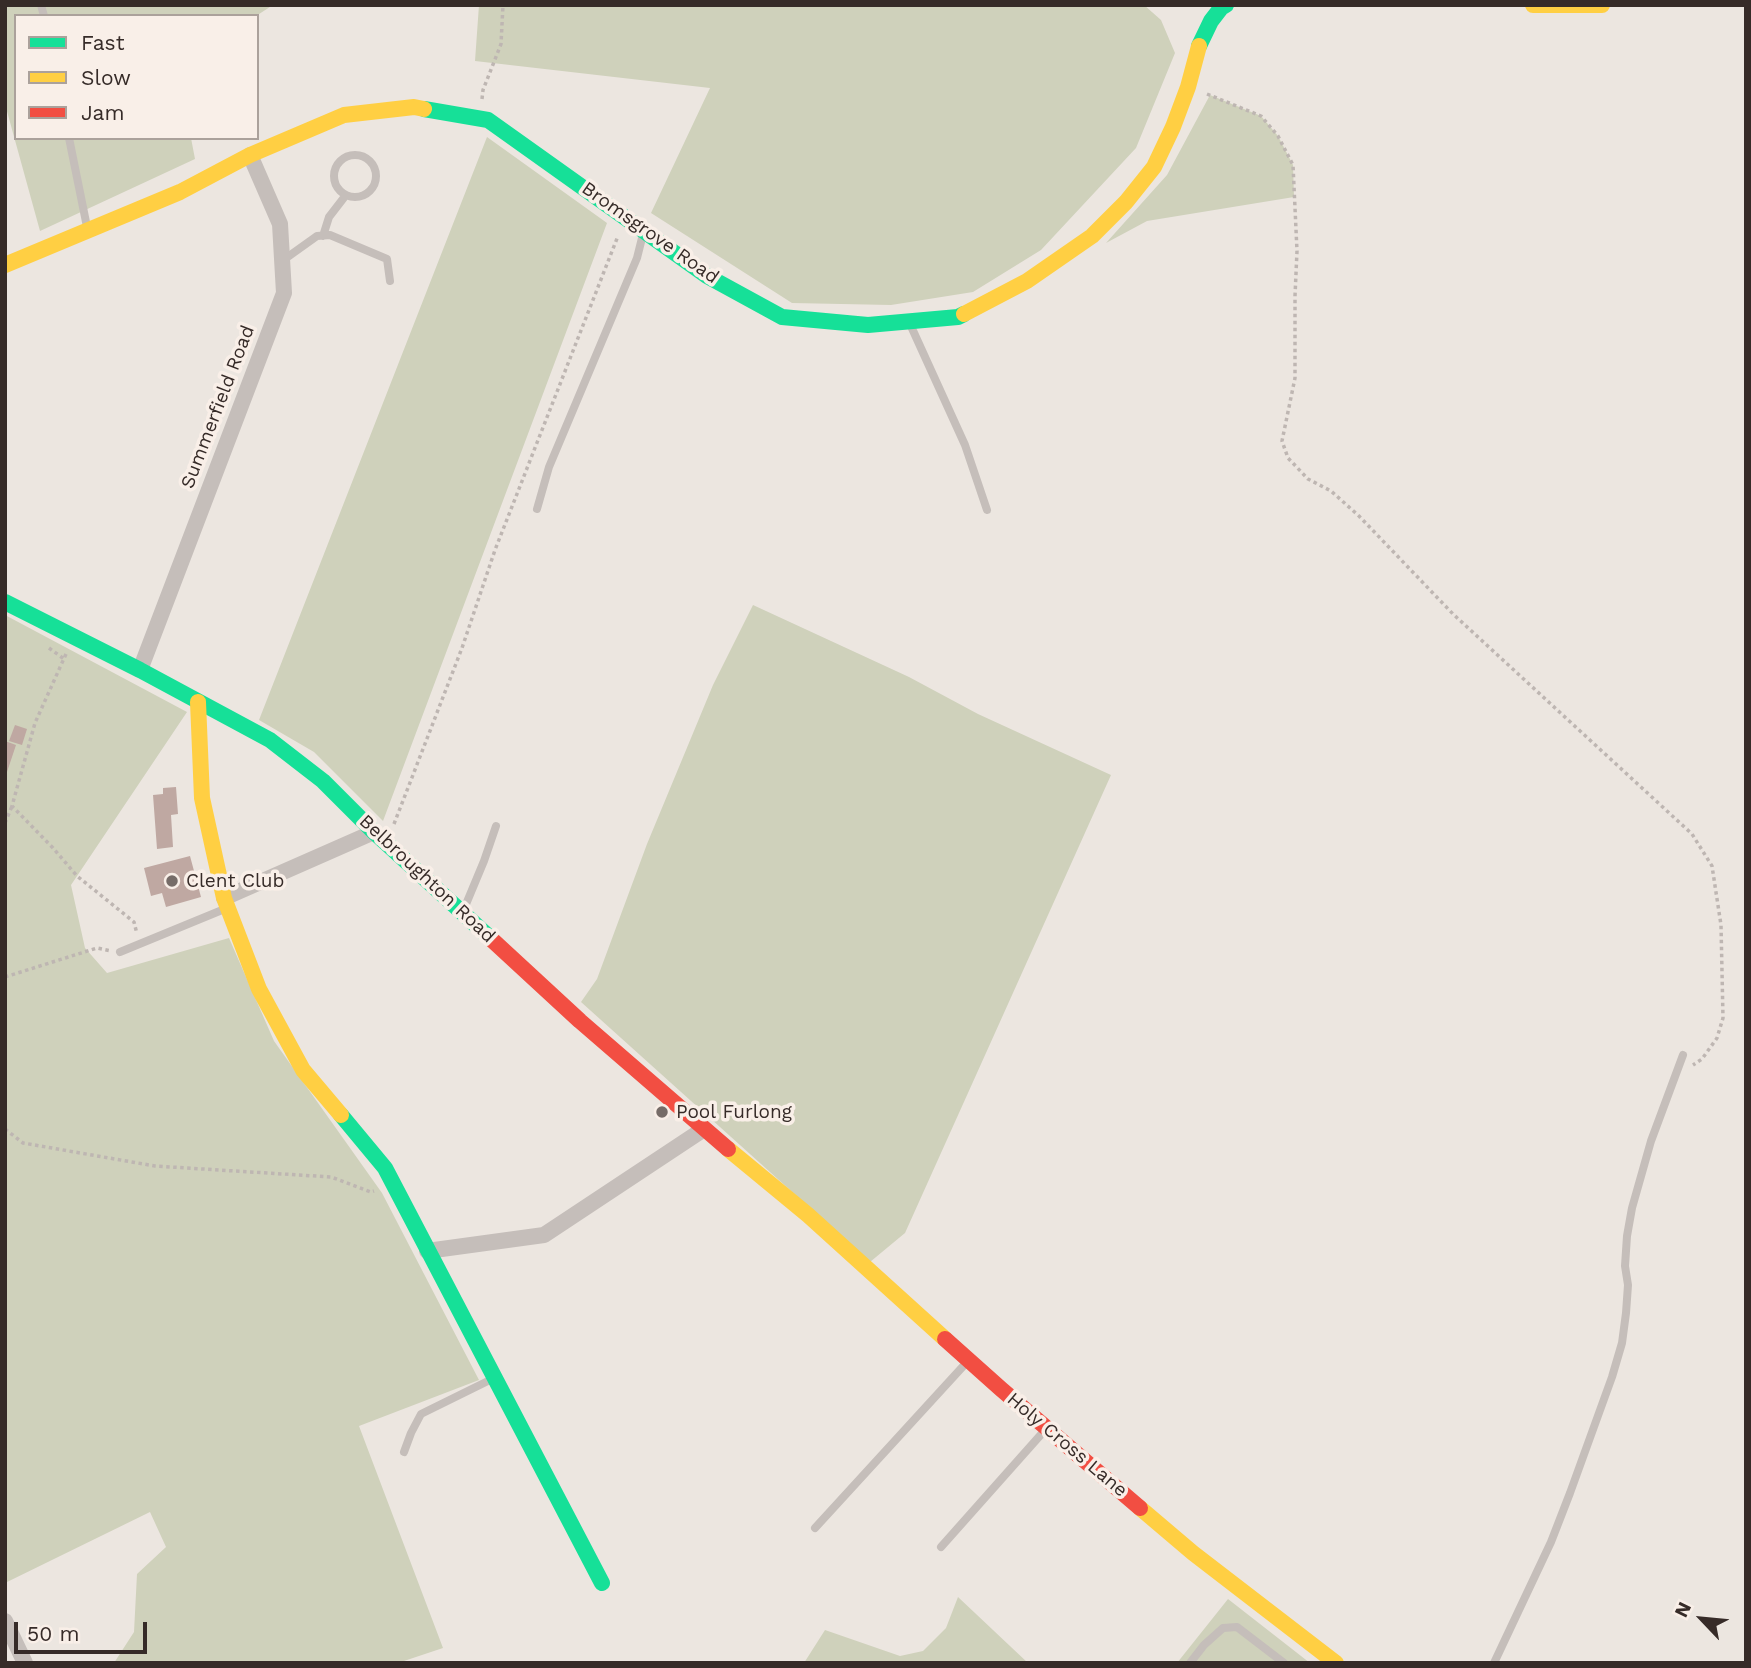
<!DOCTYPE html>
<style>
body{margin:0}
#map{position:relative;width:1751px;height:1668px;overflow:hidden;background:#ece6e0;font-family:"Work Sans",sans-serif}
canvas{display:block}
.frame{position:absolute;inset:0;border:7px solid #362b28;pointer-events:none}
.legend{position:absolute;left:14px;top:14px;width:245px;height:126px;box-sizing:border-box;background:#f9efe8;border:2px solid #aba19b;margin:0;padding:9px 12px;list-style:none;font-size:21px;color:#362b28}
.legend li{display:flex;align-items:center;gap:14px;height:35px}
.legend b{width:35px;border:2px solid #aba19b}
.north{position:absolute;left:1667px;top:1584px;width:70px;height:70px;-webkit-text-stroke:5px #f9efe8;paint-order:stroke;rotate:296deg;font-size:19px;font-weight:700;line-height:28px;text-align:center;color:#362b28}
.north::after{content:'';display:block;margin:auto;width:24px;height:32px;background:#362b28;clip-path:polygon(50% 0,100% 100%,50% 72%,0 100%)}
.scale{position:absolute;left:14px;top:1622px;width:133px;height:32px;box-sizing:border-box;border:4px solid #362b28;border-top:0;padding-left:9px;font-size:21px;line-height:24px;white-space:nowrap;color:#362b28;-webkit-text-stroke:5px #f9efe8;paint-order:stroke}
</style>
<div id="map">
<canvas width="1751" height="1668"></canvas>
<div class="frame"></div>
<ul class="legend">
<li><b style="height:9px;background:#16e098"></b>Fast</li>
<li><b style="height:9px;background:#ffcf43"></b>Slow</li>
<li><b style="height:9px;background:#f24e42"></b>Jam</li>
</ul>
<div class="north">N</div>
<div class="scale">50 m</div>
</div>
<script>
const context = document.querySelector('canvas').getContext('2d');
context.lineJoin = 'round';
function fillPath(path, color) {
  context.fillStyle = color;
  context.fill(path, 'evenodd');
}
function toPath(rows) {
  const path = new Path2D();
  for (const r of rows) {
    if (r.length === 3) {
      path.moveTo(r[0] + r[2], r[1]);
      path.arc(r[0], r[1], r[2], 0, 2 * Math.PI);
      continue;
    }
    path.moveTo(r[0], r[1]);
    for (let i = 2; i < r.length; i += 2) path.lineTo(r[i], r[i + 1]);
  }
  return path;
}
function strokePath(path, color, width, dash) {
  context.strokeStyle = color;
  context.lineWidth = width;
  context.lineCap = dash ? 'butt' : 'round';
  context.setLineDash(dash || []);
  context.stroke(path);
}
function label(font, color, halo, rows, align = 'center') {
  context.font = font + ' "Work Sans",sans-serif';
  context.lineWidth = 7;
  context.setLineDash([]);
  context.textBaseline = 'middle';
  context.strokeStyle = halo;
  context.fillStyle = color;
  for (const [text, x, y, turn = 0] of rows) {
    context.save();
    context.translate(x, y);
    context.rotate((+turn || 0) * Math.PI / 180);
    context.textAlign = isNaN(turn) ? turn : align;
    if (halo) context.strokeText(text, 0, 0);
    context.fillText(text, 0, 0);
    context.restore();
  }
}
const green = toPath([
 [5,5,273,5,256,16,16,16,16,138,191,138,195,159,40,231,5,104],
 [479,5,1144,5,1161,20,1175,53,1136,148,1041,250,973,292,891,305,792,303,651,213,710,88,475,61],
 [1210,95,1261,116,1278,136,1293,165,1294,197,1147,221,1106,243,1167,175],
 [487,137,607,223,383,821,314,752,259,720],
 [753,605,909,677,978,714,1111,775,905,1233,870,1262,581,1002,597,979,647,844,713,685],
 [5,615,187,712,71,885,85,948,107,973,229,938,274,1041,382,1193,479,1380,359,1426,443,1648,398,1663,114,1663,134,1632,137,1574,166,1547,150,1512,5,1583],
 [958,1597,1028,1663,804,1663,825,1630,900,1656,923,1651,946,1628],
 [1228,1599,1310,1663,1177,1663]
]);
const building = toPath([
 [15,725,27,729,22,745,9,741],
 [5,741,16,745,6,775,5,775],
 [176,787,178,814,171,815,173,847,157,849,153,795,163,794,163,788],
 [190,856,201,897,166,907,162,893,151,896,144,868]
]);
const path = toPath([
 [1207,94,1261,116,1278,136,1293,165,1297,251,1295,296,1295,378,1282,441,1288,458,1308,479,1331,491,1359,516,1453,614,1692,834,1712,866,1721,925,1723,1018,1717,1038,1702,1059,1693,1065],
 [482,99,483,90,501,44,503,5],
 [49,648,64,659],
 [66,654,35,723,12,806,53,848,77,876,134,922,137,934],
 [5,823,12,806],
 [394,824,462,648,495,550,618,236],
 [5,977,97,948,111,951],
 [5,1129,23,1143,155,1166,331,1177,371,1192,374,1191]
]);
const lane = toPath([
 [41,5,44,16],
 [69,138,87,227],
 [355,176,21],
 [323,236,329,217,346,195],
 [282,261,317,236,330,235,387,259,390,281],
 [910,324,965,445,987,510],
 [537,509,549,467,637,258,643,234],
 [464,909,484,861,496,826],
 [120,952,227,908],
 [404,1452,411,1433,421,1414,492,1379],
 [815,1528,967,1362],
 [941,1547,1045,1430],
 [1190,1663,1204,1645,1223,1628,1237,1627,1284,1663],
 [1494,1663,1551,1542,1570,1493,1612,1377,1622,1343,1626,1313,1628,1285,1625,1266,1627,1236,1632,1208,1651,1141,1683,1055]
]);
const street = toPath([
 [140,670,284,293,280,224,250,155],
 [224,898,374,832],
 [427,1251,544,1235,704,1129],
 [5,1621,25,1663]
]);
const fast = toPath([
 [1199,46,1211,21,1221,8,1226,5],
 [424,109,488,120,707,276,782,317,868,325,958,317,964,314],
 [5,602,140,670,270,740,323,781,374,832,489,937],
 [341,1115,385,1168,602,1583]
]);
const slow = toPath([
 [1533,5,1602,5],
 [5,265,180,192,250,155,344,115,414,107,424,109],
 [964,314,1027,281,1092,236,1126,202,1154,167,1173,127,1188,87,1199,46],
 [198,702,202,798,224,898,259,989,303,1070,341,1115],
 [728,1149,808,1215,945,1339],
 [1140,1508,1193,1553,1336,1663]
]);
const jam = toPath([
 [489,937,580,1021,728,1149],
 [945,1339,1001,1389,1140,1508]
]);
const markers = [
 [172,881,7,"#766c68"],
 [662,1112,7,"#766c68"]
];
const streetNames = [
 ["Bromsgrove Road",650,233,35],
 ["Summerfield Road",218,407,-69],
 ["Belbroughton Road",427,879,43],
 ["Holy Cross Lane",1067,1445,40]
];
const poiNames = [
 ["Clent Club",186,881],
 ["Pool Furlong",676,1112]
];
fillPath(green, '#cfd1bb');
fillPath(building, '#bfa8a2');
strokePath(path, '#beb6b2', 3.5, [3.5, 3.5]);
strokePath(lane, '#c5beba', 8);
strokePath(street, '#c5beba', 16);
strokePath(fast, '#16e098', 16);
strokePath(slow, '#ffcf43', 16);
strokePath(jam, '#f24e42', 16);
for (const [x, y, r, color] of markers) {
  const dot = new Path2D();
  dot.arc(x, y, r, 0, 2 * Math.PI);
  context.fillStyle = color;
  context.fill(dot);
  strokePath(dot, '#f9efe8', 2.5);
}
label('19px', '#362b28', '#f9efe8', streetNames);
label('19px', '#362b28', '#f9efe8', poiNames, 'left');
</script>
